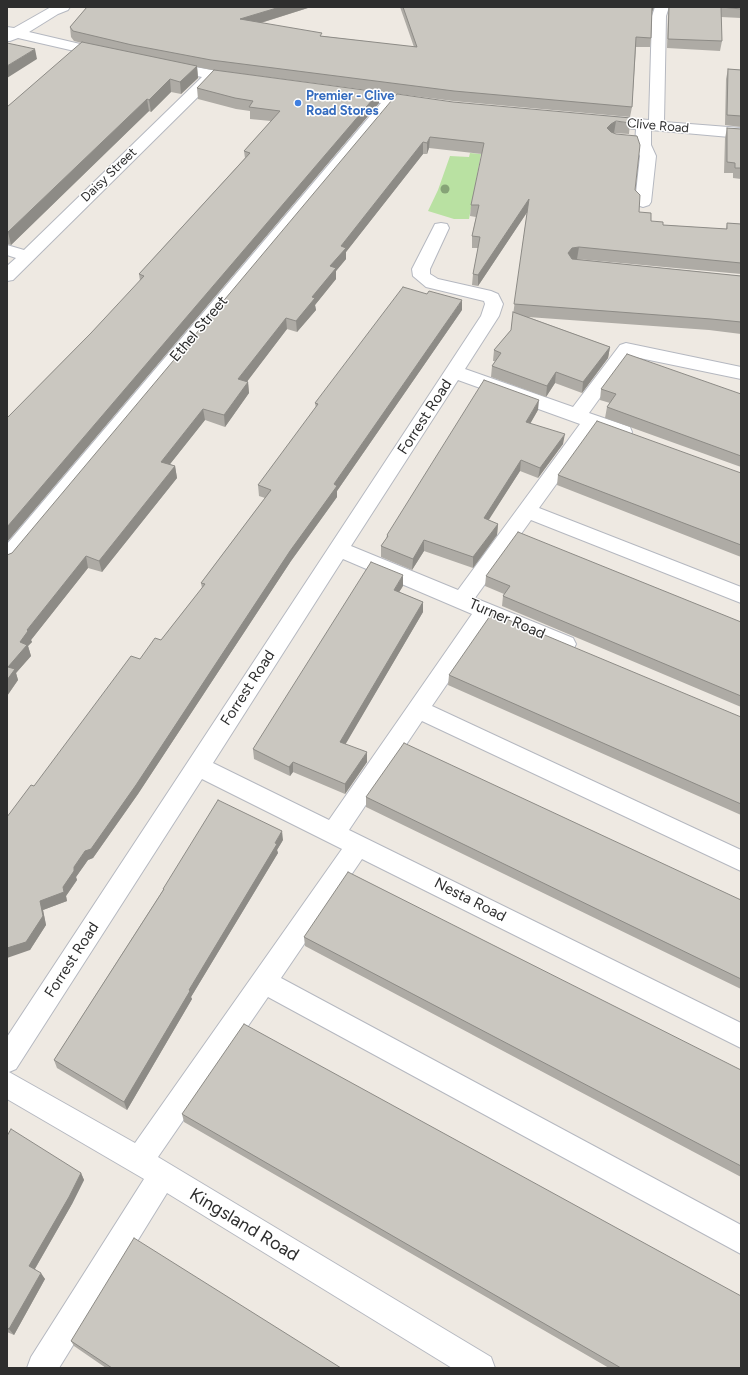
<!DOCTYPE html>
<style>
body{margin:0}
#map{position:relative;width:748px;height:1375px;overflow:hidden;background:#eee9e2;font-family:Figtree,sans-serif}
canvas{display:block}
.frame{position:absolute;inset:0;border:8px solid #2e2e2e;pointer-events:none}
</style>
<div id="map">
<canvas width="748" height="1375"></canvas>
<div class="frame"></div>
</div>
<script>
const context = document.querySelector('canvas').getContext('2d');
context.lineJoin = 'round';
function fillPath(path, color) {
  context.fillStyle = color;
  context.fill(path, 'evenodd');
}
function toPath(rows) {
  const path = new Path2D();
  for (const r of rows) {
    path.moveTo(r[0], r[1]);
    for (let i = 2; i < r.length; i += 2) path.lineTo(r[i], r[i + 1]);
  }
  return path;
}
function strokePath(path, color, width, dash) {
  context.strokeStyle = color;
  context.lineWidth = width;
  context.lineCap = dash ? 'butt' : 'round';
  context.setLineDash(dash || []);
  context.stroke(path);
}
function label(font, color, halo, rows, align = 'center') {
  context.font = font + ' Figtree,sans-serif';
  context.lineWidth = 3;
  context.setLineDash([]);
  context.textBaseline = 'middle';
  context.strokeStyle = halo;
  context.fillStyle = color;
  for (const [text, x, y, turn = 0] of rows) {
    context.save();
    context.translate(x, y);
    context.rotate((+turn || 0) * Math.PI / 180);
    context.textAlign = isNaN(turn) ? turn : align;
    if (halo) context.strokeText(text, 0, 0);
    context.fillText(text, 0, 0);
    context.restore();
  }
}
const green = toPath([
 [470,153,481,154,469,219,454,219,428,211,438,190,450,156,469,157]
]);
const minor = toPath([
 [51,7,70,7,68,10,58,14,29,32,110,51,112,54,110,57,105,58,18,38,10,41,7,41,7,27,14,28,51,7],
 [655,7,669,7,666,16,664,122,741,128,741,138,651,130,651,145,656,156,651,202,649,205,643,207,637,205,635,202,640,156,635,145,636,129,601,126,596,124,593,121,596,118,601,116,649,120,652,16,655,7],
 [168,62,239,75,244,76,246,79,244,82,239,83,216,79,13,280,7,281,7,266,16,258,7,255,7,245,24,250,202,77,163,69,161,66,163,63,168,62],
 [350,90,421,99,426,101,429,104,426,107,421,109,396,105,14,563,7,566,7,544,381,103,345,97,343,94,345,91,350,90],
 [441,223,447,224,449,228,430,269,430,274,438,279,491,291,498,294,503,304,499,316,465,369,573,407,620,345,626,343,741,367,741,379,630,356,589,413,630,427,632,432,630,437,623,438,596,429,539,508,741,587,741,603,531,520,475,598,573,638,576,644,573,650,565,652,490,621,432,706,741,850,741,871,422,721,349,830,741,1023,741,1048,362,859,281,978,741,1225,741,1254,268,997,158,1157,491,1357,495,1368,452,1368,167,1193,59,1368,27,1368,31,1357,144,1179,7,1099,7,1037,481,316,485,304,484,301,426,287,413,276,412,269,433,228,435,224,441,223],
 [458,380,580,424,458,590,351,546,458,380],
 [343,559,472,614,329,820,213,763,343,559],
 [202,779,342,849,135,1143,9,1072,16,1069,202,779]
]);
const trees = [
 [445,189]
];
const wall = toPath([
 [87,7,311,7,261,23,322,36,414,47,400,7,654,7,652,13,651,38,650,47,636,47,632,107,630,117,453,101,212,70,197,67,198,78,181,94,171,92,151,112,149,111,11,245,7,244,7,107,82,43,74,41,71,37,70,27],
 [669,7,741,7,741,18,721,17,722,41,720,51,667,48,668,16],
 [728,69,741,70,741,127,725,125,726,79],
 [197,88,379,92,379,103,7,542,7,418,91,333,140,281,139,274,245,158,244,151,271,121,250,119,250,111,236,109,198,99],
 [453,102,630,123,629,134,614,133,635,190,639,212,651,221,663,225,726,229,727,223,741,224,741,274,577,259,574,259,741,276,741,334,709,330,528,317,610,347,608,358,582,393,555,383,546,397,491,377,492,366,495,361,493,361,494,350,511,330,527,212,478,286,472,285,473,274,478,248,472,248,472,236,476,217,470,216,471,205,482,154,429,148,427,154,423,154,346,252,346,259,336,271,336,279,315,305,316,310,297,332,287,329,247,381,248,382,249,393,225,427,205,420,170,464,175,466,177,478,102,572,88,568,31,640,32,642,28,646,31,656,16,673,18,680,7,696,7,555,12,553],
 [727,128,741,129,741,179,733,178,733,173,724,173,725,138],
 [462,310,337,491,337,497,291,561,138,794,93,858,88,860,76,877,77,880,66,896,67,901,43,910,46,925,30,950,34,786,140,659,161,640,202,588,201,583,265,498,259,496,258,485,316,408,315,403],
 [601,389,741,394,741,467,605,418,607,407,610,403,600,400],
 [538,410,530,423,563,444,538,478,520,471,488,520,498,524,497,535,473,568,424,551,412,570,381,557,381,546,386,539,387,535],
 [741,473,741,557,557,485,558,475],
 [486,576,741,622,741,707,502,606,503,596,504,594,485,586],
 [403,586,399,592,423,602,423,612,345,744,367,762,345,794,293,772,290,776,254,759,253,749],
 [449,675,741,717,741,815,448,685],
 [366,797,741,900,741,989,366,807],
 [283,840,277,850,278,853,191,997,192,999,127,1110,57,1068,54,1060,163,890,163,889],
 [304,937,741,1070,741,1177,305,946],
 [182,1114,741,1368,609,1368,184,1122],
 [7,1136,81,1173,84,1180,72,1204,35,1269,45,1279,14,1335,7,1332],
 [71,1341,341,1368,106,1368,74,1346]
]);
const shadedWall = toPath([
 [280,7,311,7,241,29,240,19],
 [652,7,654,7,650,16],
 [35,49,37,59,7,78,7,66],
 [197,66,198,78,181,94,180,82],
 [170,79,171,92,151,112,149,100],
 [379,92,379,103,7,542,7,527],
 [147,99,149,111,11,245,8,232],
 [616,121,614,133,609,135,607,128,611,124],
 [430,137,429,148,427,154,427,143],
 [423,142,423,154,346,252,346,259,336,271,336,279,315,305,316,310,297,332,296,321,312,297,341,246],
 [529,199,528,211,478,286,478,275],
 [579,247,577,259,571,260,568,253,572,248],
 [462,300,462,310,337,491,337,497,291,561,138,794,93,858,88,860,76,877,77,880,66,896,67,901,43,910,46,925,30,950,7,958,7,948,40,901,63,887,74,867,334,484],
 [286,318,287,329,240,391,238,379],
 [610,347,608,358,582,393,583,382],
 [556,372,555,383,546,397,547,386],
 [248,382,249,393,225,427,224,415],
 [539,400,538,410,525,433,526,422],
 [203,409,205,420,163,473,161,462],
 [565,434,563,444,538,478,540,468],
 [521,460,520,471,483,529,484,518],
 [175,466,177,478,102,572,99,561],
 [498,524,497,535,473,568,473,557],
 [424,540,424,551,412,570,413,559],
 [86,556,88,568,31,640,32,642,28,646,31,656,16,673,18,680,7,696,7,680,8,667,20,642,27,630],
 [403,575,403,586,394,600,394,590],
 [423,602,423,612,341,752,340,742],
 [367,752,367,762,345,794,345,784],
 [293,762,293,772,290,776,289,767],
 [282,831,283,840,277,850,278,853,191,997,192,999,127,1110,124,1102,189,990],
 [81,1173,84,1180,72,1204,33,1272,29,1266],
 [41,1273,45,1279,14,1335,9,1329]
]);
const building = toPath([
 [87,7,280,7,240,19,322,33,320,36,417,47,403,7,652,7,651,38,636,37,632,107,454,91,211,60,132,45,73,31,70,27,87,7],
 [669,7,721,7,722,41,668,39,669,7],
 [721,7,741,7,741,9,721,7],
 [82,42,197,66,180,82,170,79,149,100,147,99,8,232,7,232,7,107,82,42],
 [7,43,35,49,7,66,7,43],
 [728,69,741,70,741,116,727,115,728,69],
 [214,70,379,92,7,527,7,418,91,333,144,276,139,274,250,153,244,151,280,111,249,107,253,101,235,98,197,88,214,70],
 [397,94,453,102,631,118,630,123,616,121,611,124,607,128,611,132,616,134,637,136,640,145,635,190,640,195,639,212,651,213,651,221,663,222,663,225,727,229,727,223,741,224,741,263,579,247,572,248,568,253,572,259,741,276,741,322,711,319,514,304,529,199,478,275,473,274,480,237,472,236,479,205,471,205,484,143,430,137,427,143,423,142,341,246,346,248,330,266,336,268,312,297,315,298,296,321,286,318,238,379,248,382,224,415,203,409,161,462,175,466,99,561,86,556,27,630,28,631,20,642,27,645,8,667,15,669,7,680,7,555,12,553,397,94],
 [727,128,741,129,741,168,735,168,735,163,727,162,727,128],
 [403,287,427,294,429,291,462,300,334,484,337,486,290,551,136,785,91,849,85,851,74,867,74,871,63,887,64,892,40,901,43,916,26,942,7,948,7,817,31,785,34,786,131,656,140,659,155,638,161,640,205,584,201,583,271,490,258,485,318,404,315,403,403,287],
 [513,312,610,347,583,382,556,372,547,386,492,366,501,353,494,350,511,330,513,312],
 [627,354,741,394,741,456,607,407,616,394,601,389,627,354],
 [484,380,539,400,526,422,565,434,540,468,521,460,484,518,498,524,473,557,424,540,413,559,381,546,388,536,387,535,484,380],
 [597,421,741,473,741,545,558,475,597,421],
 [518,532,741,622,741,696,503,596,510,586,486,576,518,532],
 [371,562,403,575,394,590,423,602,340,742,367,752,345,784,293,762,289,767,253,749,371,562],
 [492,613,741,717,741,804,449,675,492,613],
 [404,743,741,900,741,979,366,797,404,743],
 [218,800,282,831,275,843,277,844,189,990,190,991,124,1102,54,1060,164,889,163,889,218,800],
 [348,872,741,1070,741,1166,304,937,348,872],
 [244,1024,741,1296,741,1368,621,1368,182,1114,244,1024],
 [11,1129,81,1173,69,1197,29,1266,41,1273,9,1329,7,1328,7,1136,11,1129],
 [134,1238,341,1368,112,1368,71,1341,134,1238]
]);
const markers = [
 [298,103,4,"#3f7fe0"]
];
const farShopnames = [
 ["Premier - Clive",306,96],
 ["Road Stores",306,111]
];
const farStreetnames = [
 ["Clive Road",658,126,5],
 ["Daisy Street",109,175,-44]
];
const streetNames = [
 ["Ethel Street",199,329,-50],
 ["Forrest Road",425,417,-57],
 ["Turner Road",507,619,23],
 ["Forrest Road",248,688,-57],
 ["Nesta Road",470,900,27],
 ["Forrest Road",72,960,-57]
];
const nearStreetnames = [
 ["Kingsland Road",244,1225,31]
];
fillPath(green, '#b9e1a2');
strokePath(minor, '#b5b8c0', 2);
fillPath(minor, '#fff');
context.fillStyle = '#86a377';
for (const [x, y] of trees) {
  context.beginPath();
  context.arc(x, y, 4.5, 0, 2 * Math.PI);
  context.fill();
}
fillPath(wall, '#aeaba5');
fillPath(shadedWall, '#8d8b86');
fillPath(building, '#cac7c0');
strokePath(building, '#8d8b86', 1);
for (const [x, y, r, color] of markers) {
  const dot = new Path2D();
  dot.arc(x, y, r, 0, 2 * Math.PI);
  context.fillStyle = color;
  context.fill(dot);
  strokePath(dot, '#fff', 1.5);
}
label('bold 13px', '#366cbe', '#fff', farShopnames, 'left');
label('13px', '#2e2e2e', '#fff', farStreetnames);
label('15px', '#2e2e2e', '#fff', streetNames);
label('18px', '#2e2e2e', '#fff', nearStreetnames);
</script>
